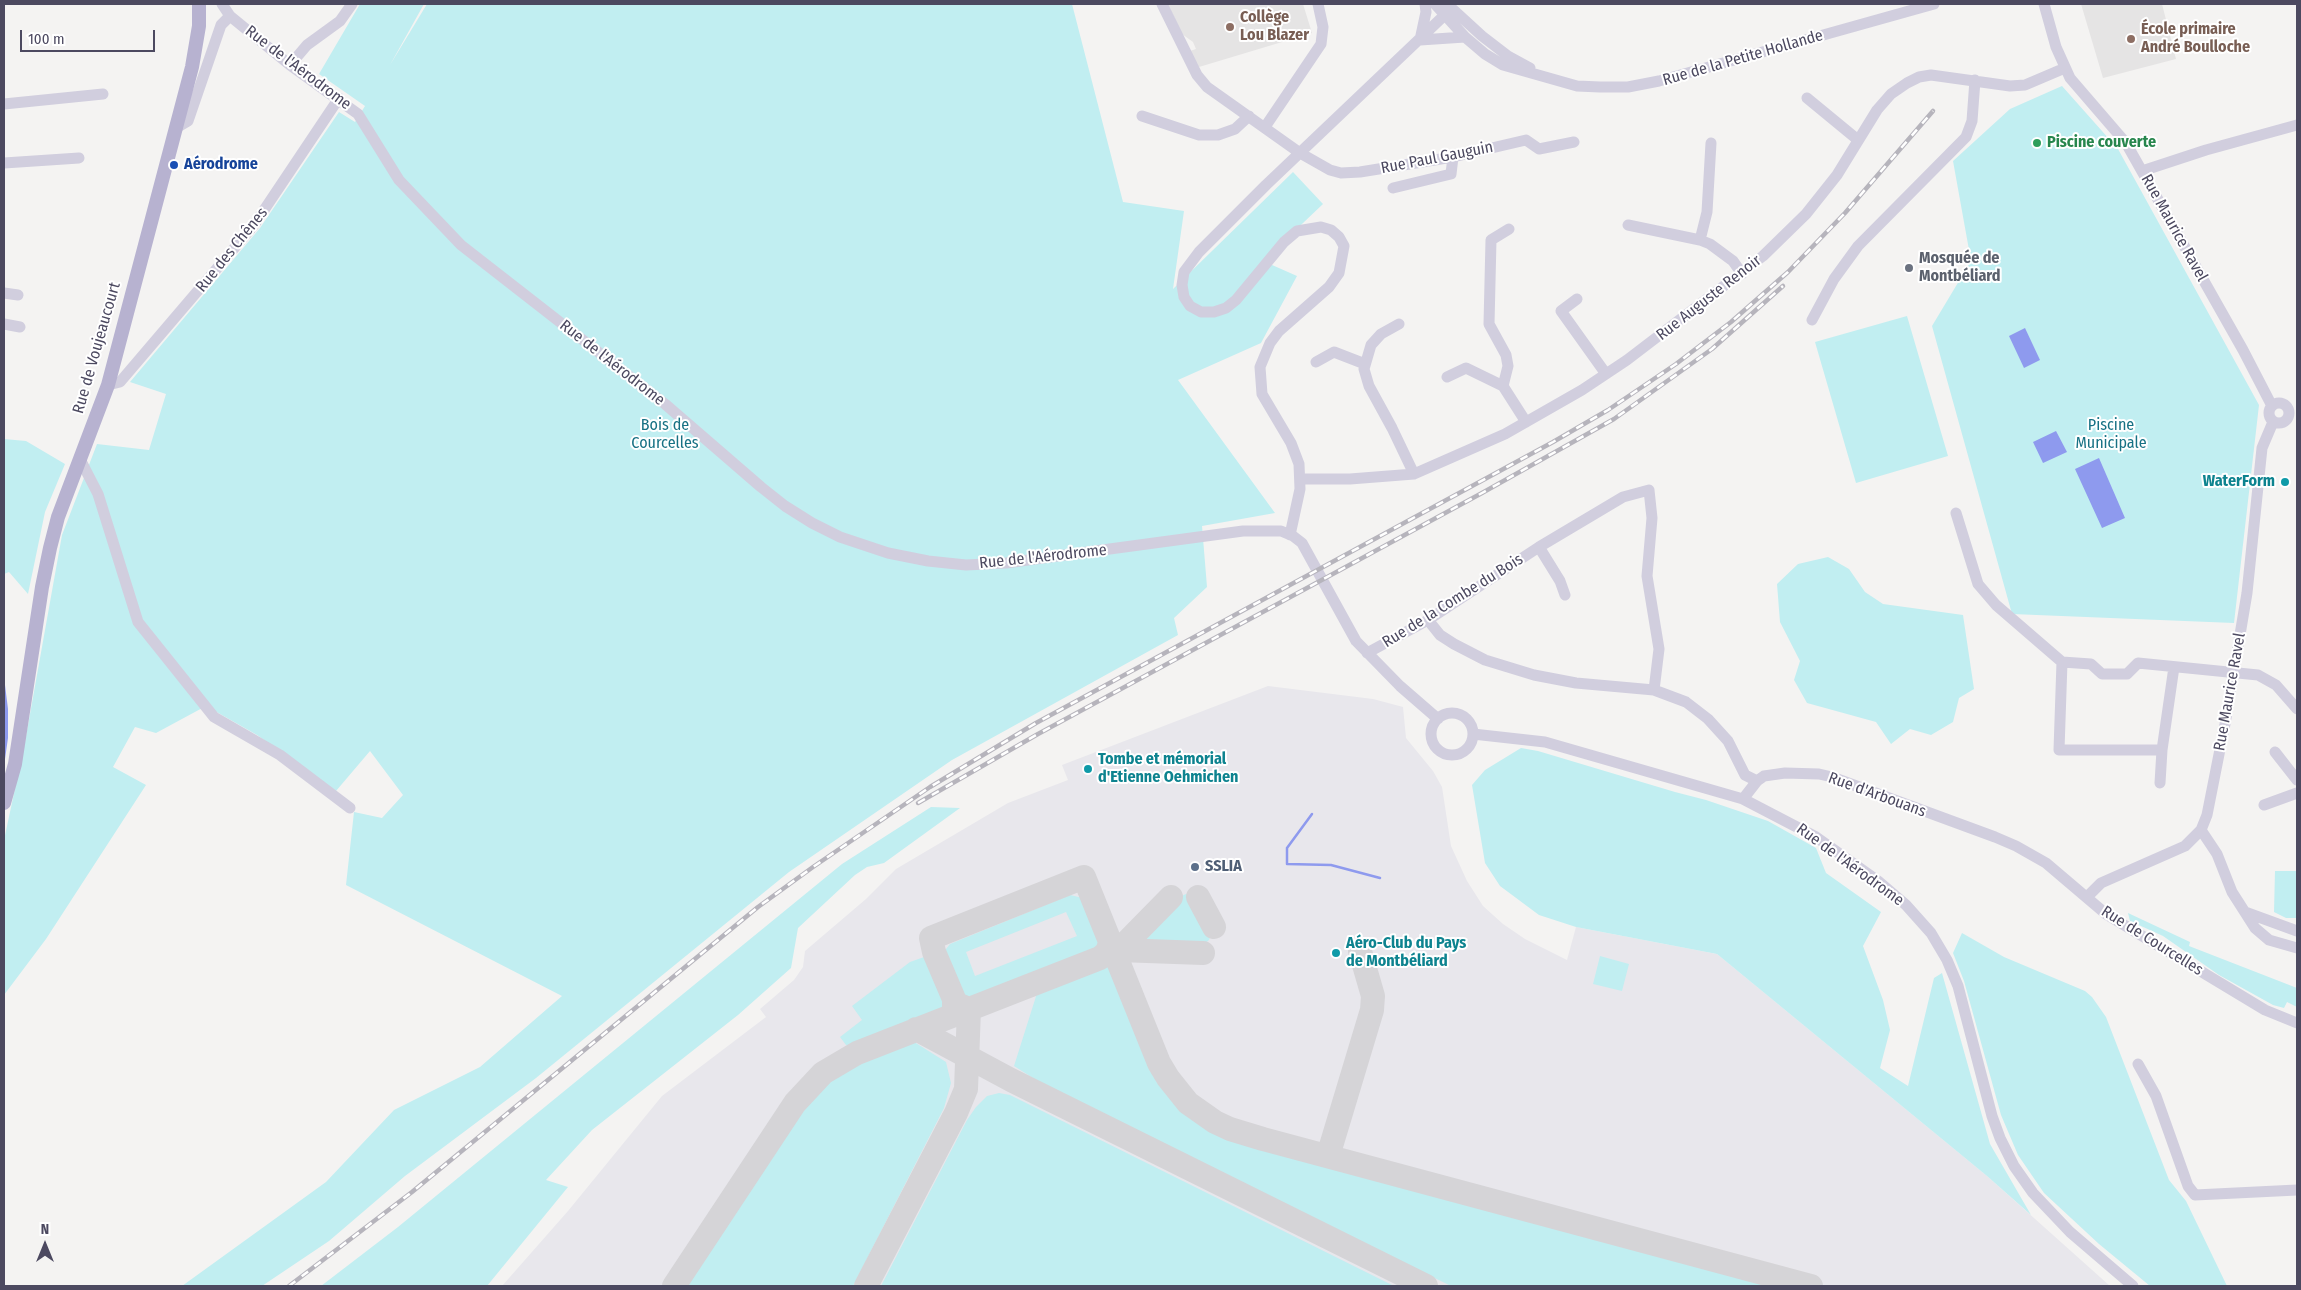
<!DOCTYPE html>
<meta charset="utf-8">
<style>
body{margin:0}
#map{position:relative;width:2301px;height:1290px;overflow:hidden;background:#f4f3f2;font-family:"Fira Sans Condensed",sans-serif}
canvas{display:block}
.frame{position:absolute;inset:0;border:5px solid #4c4960;pointer-events:none}
.north{position:absolute;left:20px;top:1220px;width:50px;height:50px;-webkit-text-stroke:4px #fff;paint-order:stroke;rotate:0deg;font-size:14px;font-weight:700;line-height:20px;text-align:center;color:#4c4960}
.north::after{content:'';display:block;margin:auto;width:18px;height:22px;background:#4c4960;clip-path:polygon(50% 0,100% 100%,50% 72%,0 100%)}
.scale{position:absolute;left:20px;top:30px;width:135px;height:22px;box-sizing:border-box;border:2px solid #4c4960;border-top:0;padding-left:6px;font-size:15px;line-height:18px;white-space:nowrap;color:#4c4960;-webkit-text-stroke:4px #fff;paint-order:stroke}
</style>
<div id="map">
<canvas width="2301" height="1290"></canvas>
<div class="frame"></div>
<div class="north">N</div>
<div class="scale">100 m</div>
</div>
<script>
const context = document.querySelector('canvas').getContext('2d');
context.lineJoin = 'round';
function fillPath(path, color) {
  context.fillStyle = color;
  context.fill(path, 'evenodd');
}
function toPath(rows) {
  const path = new Path2D();
  for (const r of rows) {
    if (r.length === 3) {
      path.moveTo(r[0] + r[2], r[1]);
      path.arc(r[0], r[1], r[2], 0, 2 * Math.PI);
      continue;
    }
    path.moveTo(r[0], r[1]);
    for (let i = 2; i < r.length; i += 2) path.lineTo(r[i], r[i + 1]);
  }
  return path;
}
function strokePath(path, color, width, dash) {
  context.strokeStyle = color;
  context.lineWidth = width;
  context.lineCap = dash ? 'butt' : 'round';
  context.setLineDash(dash || []);
  context.stroke(path);
}
function label(font, color, halo, rows, align = 'center') {
  context.font = font + ' "Fira Sans Condensed",sans-serif';
  context.lineWidth = 4;
  context.setLineDash([]);
  context.textBaseline = 'middle';
  context.strokeStyle = halo;
  context.fillStyle = color;
  for (const [text, x, y, turn = 0] of rows) {
    context.save();
    context.translate(x, y);
    context.rotate((+turn || 0) * Math.PI / 180);
    context.textAlign = isNaN(turn) ? turn : align;
    if (halo) context.strokeText(text, 0, 0);
    context.fillText(text, 0, 0);
    context.restore();
  }
}
const education = toPath([
 [1168,4,1303,4,1312,33,1199,67,1190,51,1196,49,1193,42,1182,34],
 [2081,4,2162,4,2176,59,2103,78]
]);
const airport = toPath([
 [1268,686,1373,699,1403,707,1406,738,1433,771,1442,787,1451,846,1467,881,1483,906,1503,924,1525,939,1567,960,1576,927,1717,954,1987,1176,2110,1286,502,1286,568,1211,662,1096,766,1017,760,1009,794,980,803,967,805,951,866,899,896,869,1008,803,1068,780,1062,765]
]);
const green = toPath([
 [360,4,424,4,390,65,427,4,1072,4,1123,202,1184,211,1173,289,1293,172,1323,204,1263,261,1297,276,1261,343,1178,380,1275,513,1202,526,1207,587,1174,618,1178,635,952,760,789,872,536,1078,405,1176,329,1241,262,1286,182,1286,326,1182,394,1110,480,1067,562,996,346,885,354,812,382,818,403,795,370,751,336,791,257,735,206,706,156,733,135,727,113,767,146,785,46,939,4,995,4,840,25,742,62,535,97,444,149,450,166,394,130,382,260,228,339,112,355,122,365,106,319,74],
 [2062,86,2118,149,2259,405,2234,623,2012,614,1932,326,1971,261,1953,161,2010,109],
 [1907,316,1948,456,1856,483,1815,342],
 [4,439,26,441,65,464,45,512,28,594,9,572,4,574],
 [1828,557,1849,569,1865,592,1883,604,1963,615,1974,689,1959,698,1953,722,1931,735,1910,729,1891,744,1876,722,1807,703,1794,680,1800,661,1780,622,1777,584,1798,564],
 [1521,748,1538,751,1675,792,1706,800,1768,821,1816,848,1826,873,1881,912,1863,946,1883,1000,1890,1030,1880,1068,1908,1086,1934,978,1942,973,1990,1144,2031,1215,1987,1176,1717,954,1576,927,1539,915,1500,886,1485,863,1472,785,1485,770],
 [931,807,960,808,884,863,867,867,855,875,798,928,791,968,738,1015,592,1130,546,1180,568,1187,487,1286,321,1286,398,1227,842,864],
 [2275,871,2297,871,2297,918,2286,918,2274,912],
 [1186,894,1193,895,1212,928,1212,933,1209,940,1203,945,1132,942,1173,900],
 [1070,895,1083,898,1087,903,1102,939,1096,952,972,1001,959,996,944,959,946,949,950,944],
 [1066,912,1077,936,975,976,966,952],
 [2128,913,2190,942,2189,946,2297,988,2297,1007,2287,1002,2284,1008,2273,1005,2219,975,2163,936,2130,921],
 [1962,933,2004,957,2085,991,2092,997,2106,1017,2169,1180,2186,1201,2227,1286,2150,1286,2099,1244,2044,1193,2018,1155,2001,1115,1964,981,1953,953],
 [1600,956,1629,964,1622,991,1593,984],
 [924,957,932,965,946,1000,944,1011,857,1047,846,1045,840,1037,862,1020,852,1006,910,962],
 [1103,965,1111,967,1115,973,1154,1071,1164,1088,1191,1116,1223,1134,1786,1286,1451,1286,1060,1095,1014,1066,1038,990,1093,967],
 [911,1040,946,1062,951,1083,944,1108,853,1286,684,1286,812,1094,829,1078,855,1062],
 [999,1093,1010,1095,1394,1286,881,1286,967,1120,976,1107,987,1096]
]);
const water = toPath([
 [2025,328,2040,360,2024,368,2009,336],
 [2056,431,2067,452,2043,463,2033,442],
 [2099,458,2125,518,2102,528,2075,469],
 [4,677,8,709,8,738,4,766]
]);
const stream = toPath([
 [1312,814,1287,848,1287,864,1331,865,1380,878]
]);
const taxiway = toPath([
 [1198,897,1214,927],
 [1119,950,1171,897],
 [1113,952,1119,950,1203,953],
 [949,1017,954,1011,954,999,934,952,931,938,1084,877,1159,1063,1168,1078,1188,1103,1215,1122,1230,1129,1263,1139,1811,1286],
 [916,1029,1011,1080,1426,1286],
 [1328,1156,1372,1010,1373,996,1360,951],
 [674,1286,795,1103,823,1073,857,1053,1100,958,1107,952,1110,943],
 [866,1286,956,1113,966,1089,969,1009,957,1004]
]);
const minor = toPath([
 [222,4,230,16,290,65,358,114,399,180,461,245,665,404,761,487,785,506,812,523,840,537,888,553,928,561,966,565,1006,563,1243,531,1281,531,1293,536,1302,543,1356,641,1400,686,1438,719],
 [1162,4,1197,75,1207,87,1300,153,1330,170,1341,173,1360,172,1453,157,1526,140,1539,149,1574,142],
 [1425,4,1426,12,1420,40,1465,37],
 [1435,4,1465,37,1485,54,1503,65,1577,86,1600,87,1628,87,1659,81,1934,4],
 [1447,4,1482,36,1508,56,1530,68],
 [2044,4,2056,47,2070,78,2126,143,2243,350,2272,406],
 [290,65,307,45,340,21,352,4],
 [1807,98,1858,140],
 [4,104,103,94],
 [1142,116,1199,135,1218,135,1235,129,1249,116],
 [1265,127,1321,44,1323,27,1318,4],
 [176,128,188,121,221,25,230,16],
 [4,163,79,158],
 [2142,171,2206,150,2297,125],
 [1393,188,1451,174,1453,157],
 [1628,225,1700,240,1710,244,1733,261,1742,274],
 [1509,229,1491,240,1489,324,1506,355,1508,366,1503,386,1526,422],
 [1700,240,1707,212,1711,143],
 [4,293,18,295],
 [1577,299,1561,311,1606,374],
 [1812,320,1834,279,1858,246,1966,137,1972,121,1975,80],
 [4,324,20,327],
 [1399,324,1381,334,1371,345,1364,369,1369,386,1392,428,1414,474],
 [1316,362,1334,352,1365,364],
 [1447,377,1466,368,1503,386],
 [108,385,120,382,254,225,339,98],
 [2279,413,10],
 [81,461,98,494,138,622,214,717,280,755,350,808],
 [1300,479,1350,479,1414,474,1505,434,1582,390,1627,360,1763,256,1806,214,1837,175,1877,110,1891,94,1907,83,1919,77,1931,75,2010,86,2025,85,2065,68],
 [1956,513,1978,584,1996,605,2062,662,2091,664,2102,674,2127,674,2138,663,2258,675,2276,685,2297,709],
 [1290,535,1300,489,1299,464,1291,443,1262,394,1260,367,1270,343,1279,331,1329,287,1339,273,1344,246,1339,237,1331,230,1321,227,1297,231,1284,242,1236,300,1226,308,1214,312,1201,312,1190,306,1184,297,1182,285,1184,272,1199,252,1266,185,1451,9],
 [1539,547,1560,581,1565,595],
 [1428,620,1440,635,1454,644,1485,660,1534,675,1576,683,1654,690,1686,702,1708,719,1728,741,1745,775,1757,781],
 [1367,653,1428,620,1539,547,1623,497,1649,490,1652,518,1647,576,1659,649,1654,690],
 [2062,662,2059,750,2162,750,2174,667],
 [1452,734,21],
 [1473,734,1545,742,1743,799,1816,837,1878,881,1906,905,1931,933,1947,960,1958,986,1992,1116,2000,1138,2014,1166,2033,1193,2070,1232,2133,1286],
 [2275,752,2297,780],
 [2160,783,2162,750],
 [1743,799,1757,781,1764,776,1785,773,1819,774,1832,777,1995,837,2016,846,2046,863,2106,914,2134,931,2265,1010,2297,1023],
 [2264,805,2297,793],
 [2201,830,2217,854,2232,892,2255,928,2269,940,2297,948],
 [2087,897,2101,883,2185,846,2201,830,2207,815,2225,724,2247,593,2262,448,2273,422],
 [2245,912,2297,931],
 [2138,1064,2156,1096,2188,1186,2195,1195,2297,1190]
]);
const major = toPath([
 [4,803,15,764,42,587,50,548,58,517,108,385,192,67,199,26,199,4]
]);
const rail = toPath([
 [918,803,1038,734,1482,493,1614,419,1712,349,1783,286],
 [289,1286,412,1192,758,907,813,867,930,787,1036,723,1553,442,1608,410,1676,364,1731,322,1788,272,1845,213,1933,111]
]);
const markers = [
 [1230,27,5,"#8d6e63"],
 [2131,39,5,"#8d6e63"],
 [2037,143,5,"#2e9e5b"],
 [174,165,5,"#1a4fb4"],
 [1909,268,5,"#6b7280"],
 [2285,482,5,"#0f9aa8"],
 [1088,769,5,"#0f9aa8"],
 [1195,867,5,"#5c6f8a"],
 [1336,953,5,"#0f9aa8"]
];
const educationNames = [
 ["Collège",1240,18],
 ["Lou Blazer",1240,36],
 ["École primaire",2141,30],
 ["André Boulloche",2141,48]
];
const streetNames = [
 ["Rue de la Petite Hollande",1743,58,-16],
 ["Rue de l'Aérodrome",298,68,37],
 ["Rue Paul Gauguin",1437,158,-11],
 ["Rue Maurice Ravel",2174,228,61],
 ["Rue des Chênes",232,250,-51],
 ["Rue Auguste Renoir",1709,298,-38],
 ["Rue de Voujeaucourt",97,348,-74],
 ["Rue de l'Aérodrome",612,363,38],
 ["Rue de l'Aérodrome",1043,557,-6],
 ["Rue de la Combe du Bois",1453,601,-32],
 ["Rue Maurice Ravel",2230,692,-80],
 ["Rue d'Arbouans",1877,795,20],
 ["Rue de l'Aérodrome",1850,865,36],
 ["Rue de Courcelles",2152,941,32]
];
const leisureNames = [
 ["Piscine couverte",2047,143]
];
const transitNames = [
 ["Aérodrome",184,165]
];
const worshipNames = [
 ["Mosquée de",1919,259],
 ["Montbéliard",1919,277]
];
const parkNames = [
 ["Bois de",665,426],
 ["Courcelles",665,444],
 ["Piscine",2111,426],
 ["Municipale",2111,444]
];
const cultureNames = [
 ["WaterForm",2275,482,"right"],
 ["Tombe et mémorial",1098,760],
 ["d'Etienne Oehmichen",1098,778],
 ["Aéro-Club du Pays",1346,944],
 ["de Montbéliard",1346,962]
];
const serviceNames = [
 ["SSLIA",1205,867]
];
fillPath(education, '#e5e4e4');
fillPath(airport, '#e8e7ec');
fillPath(green, '#c1eef1');
fillPath(water, '#8e9aee');
strokePath(stream, '#8e9aee', 2.5);
strokePath(taxiway, '#d5d4d7', 24);
strokePath(minor, '#d1cede', 11);
strokePath(major, '#b7b2d0', 14);
strokePath(rail, '#b6b4bc', 4.5);
strokePath(rail, '#fff', 2.5, [8]);
for (const [x, y, r, color] of markers) {
  const dot = new Path2D();
  dot.arc(x, y, r, 0, 2 * Math.PI);
  context.fillStyle = color;
  context.fill(dot);
  strokePath(dot, '#fff', 2);
}
label('bold 16px', '#785e54', '#fff', educationNames, 'left');
label('16px', '#4c4960', '#fff', streetNames);
label('bold 16px', '#27864d', '#fff', leisureNames, 'left');
label('bold 16px', '#164399', '#fff', transitNames, 'left');
label('bold 16px', '#5b616d', '#fff', worshipNames, 'left');
label('16px', '#177184', '#fff', parkNames);
label('bold 16px', '#0d838f', '#fff', cultureNames, 'left');
label('bold 16px', '#4e5e75', '#fff', serviceNames, 'left');
</script>
